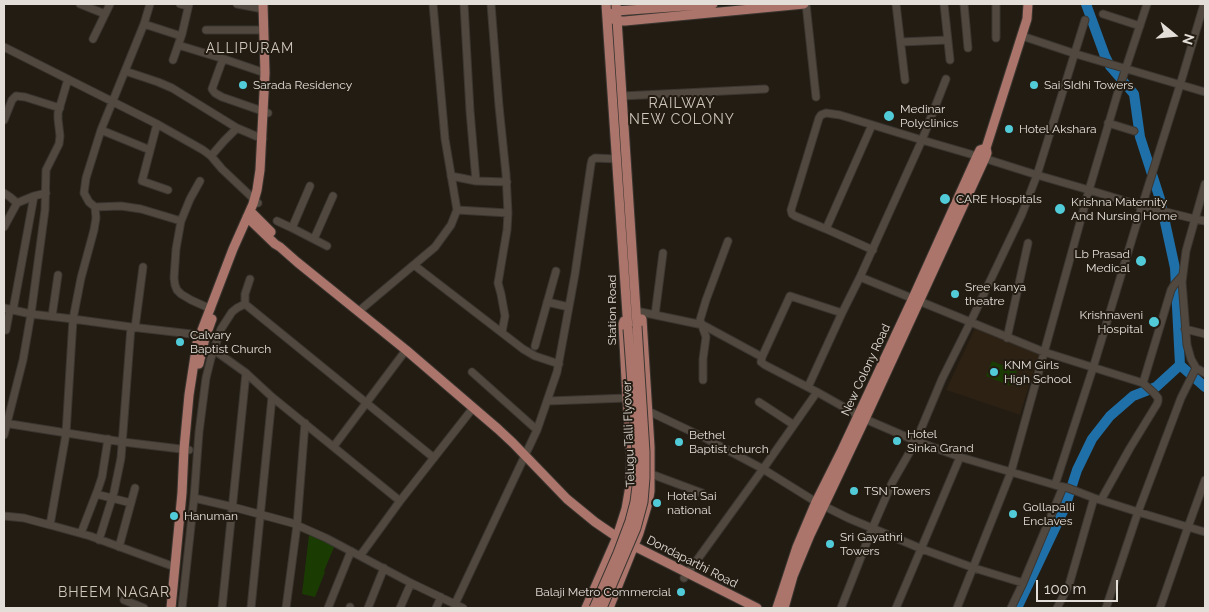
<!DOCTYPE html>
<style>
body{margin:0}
#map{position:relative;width:1209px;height:612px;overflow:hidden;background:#231c13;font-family:Raleway,sans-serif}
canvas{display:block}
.frame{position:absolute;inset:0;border:5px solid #e3ded8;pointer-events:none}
.north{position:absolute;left:1149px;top:10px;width:50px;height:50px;-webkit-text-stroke:4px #231c13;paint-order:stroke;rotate:107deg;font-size:14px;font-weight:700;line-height:20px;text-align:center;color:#e3ded8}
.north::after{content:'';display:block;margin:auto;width:18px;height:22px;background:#e3ded8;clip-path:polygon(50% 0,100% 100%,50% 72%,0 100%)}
.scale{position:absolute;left:1036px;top:580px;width:82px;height:22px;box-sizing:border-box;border:2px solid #e3ded8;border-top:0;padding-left:6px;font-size:15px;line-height:18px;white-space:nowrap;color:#e3ded8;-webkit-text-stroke:4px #231c13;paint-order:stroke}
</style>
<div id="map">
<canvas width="1209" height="612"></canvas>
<div class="frame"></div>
<div class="north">N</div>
<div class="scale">100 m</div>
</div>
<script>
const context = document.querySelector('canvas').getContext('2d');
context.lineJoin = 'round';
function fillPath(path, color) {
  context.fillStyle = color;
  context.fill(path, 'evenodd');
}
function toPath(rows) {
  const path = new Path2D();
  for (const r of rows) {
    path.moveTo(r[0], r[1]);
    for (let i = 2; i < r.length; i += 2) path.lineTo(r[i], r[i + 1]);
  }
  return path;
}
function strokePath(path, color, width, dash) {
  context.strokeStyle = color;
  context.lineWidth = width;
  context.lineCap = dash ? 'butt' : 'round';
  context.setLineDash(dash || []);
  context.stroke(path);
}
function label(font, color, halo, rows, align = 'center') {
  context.font = font + ' Raleway,sans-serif';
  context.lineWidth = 4;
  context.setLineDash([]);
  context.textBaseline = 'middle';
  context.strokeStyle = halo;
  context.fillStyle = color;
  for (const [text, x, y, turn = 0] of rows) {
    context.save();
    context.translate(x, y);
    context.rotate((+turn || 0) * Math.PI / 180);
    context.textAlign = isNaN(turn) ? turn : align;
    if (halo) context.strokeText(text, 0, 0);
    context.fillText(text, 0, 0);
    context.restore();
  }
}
const built = toPath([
 [975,328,1039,354,1020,415,946,390]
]);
const green = toPath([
 [992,361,1017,371,1011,386,986,376],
 [309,535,335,545,324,571,325,572,315,597,302,594]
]);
const river = toPath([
 [1086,4,1105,56,1110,66,1134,94,1140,137,1160,199,1175,268,1180,365,1205,387],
 [1017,608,1065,507,1077,470,1092,439,1110,416,1133,396,1156,387,1180,365]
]);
const minor = toPath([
 [80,4,105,14],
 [150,4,144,24,101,130,86,178,84,193,89,202,95,207,96,218,94,230,81,278,73,319,131,327,200,335],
 [180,4,188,6],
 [237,4,263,9],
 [464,4,470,111,476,181],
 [491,4,499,106,506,174,508,213,507,230,498,283,501,294,505,316,502,332],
 [806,4,816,97],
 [896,4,905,80],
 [944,4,950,60],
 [964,4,968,48],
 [1204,4,1180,85,1142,206,1195,219,1205,184],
 [1103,14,1140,26],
 [144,24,181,36],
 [206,30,264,30],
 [1022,36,1076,54,1205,92],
 [996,38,996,4],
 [93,39,110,4],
 [901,42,947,40],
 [178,45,224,59],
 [4,47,157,124,203,150,211,156,222,169,258,203],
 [173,60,182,34,189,4],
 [125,71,158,82,172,88,237,128],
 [265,73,224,59,221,64,212,89,215,93,222,97,268,113],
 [622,96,765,89],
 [4,120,12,100,16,96,25,97,60,108],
 [1108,123,1134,131],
 [157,124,142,181,168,190],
 [101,130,150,150],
 [211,156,224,141,237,128,263,139],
 [451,176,476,181,507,182],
 [200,181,190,199,181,221,176,249,174,278,175,285,177,290,181,294,191,300,211,309],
 [4,193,10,197,17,203],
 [95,207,121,206,141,209,181,221],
 [457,210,508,213],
 [277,221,292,228,327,246],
 [1205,221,1195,219,1186,251,1182,282,1187,345,1191,359,1196,368,1205,373],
 [4,227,17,203,34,196,46,193],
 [292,228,310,186],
 [826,229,872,125],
 [314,239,333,196],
 [873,250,826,229,795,216,792,214,791,210,819,118,821,115,826,113,840,115,922,140,946,79],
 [414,265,523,349,535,356,559,364],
 [860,277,1044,352,1143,383,1171,290,1174,285,1182,276],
 [250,279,245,294,245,304,434,458],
 [547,302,569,307],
 [4,308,31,314,73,319,66,434,50,525,90,536,175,567],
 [13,310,34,196],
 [359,311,435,247,451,225,457,210,445,139,433,4],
 [636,311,703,325,762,357],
 [655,315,663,253],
 [52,316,58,275],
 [135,328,143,267],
 [1185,329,1205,334],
 [6,330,10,309],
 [1007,338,1028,243],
 [535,346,556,271],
 [214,350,246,373,272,397],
 [472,372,537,430],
 [703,380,703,359,706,337,700,320,706,300,728,241],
 [808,387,842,313,860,277,922,140,977,156,1037,175,1089,190,1118,92,1147,4],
 [817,392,765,365,761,362,762,357,790,296,842,313],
 [548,401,627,398],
 [759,402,794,425],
 [648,411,703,437,763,469,816,502,848,518,922,549,974,568,1023,583],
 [4,423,123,442,189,450],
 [4,435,23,360,31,314,45,210,46,170,59,144,60,136,58,119,58,113,68,79],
 [334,446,406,350],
 [651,474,702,493],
 [1205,480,1188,527,1205,532],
 [96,494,131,503],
 [194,498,233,507,292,523,326,538,360,556,400,501,473,408],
 [1101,500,1130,448,1157,404,1158,401,1158,398,1154,393,1143,383],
 [4,516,24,518,50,525],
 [81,533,98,489,102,477,108,439],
 [99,540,114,492,121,458,131,327],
 [119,547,135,488],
 [360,556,411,583,463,608],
 [684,578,763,469,817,392,865,419,916,441,960,457],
 [124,600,144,608],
 [455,604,537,430,557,372,575,274,591,164,592,160,595,158,617,159],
 [182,608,194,498,199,432,206,378,211,358,221,329,232,312,237,308,245,304],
 [222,608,246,373],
 [251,608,272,397,400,501],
 [286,608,297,525,305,423],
 [328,608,351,551],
 [350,608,350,607],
 [368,608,384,568],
 [400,608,411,583],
 [436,608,441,597],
 [841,608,872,529,892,483,916,441,942,379,970,323,1022,214,1037,175,1085,20],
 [896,608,960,457,1011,472,1089,190,1142,206,1093,368,1055,485],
 [957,608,1011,472,1055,485,1068,488,1094,498],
 [1011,608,1023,583,1063,487],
 [1057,608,1069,585,1094,498,1138,512,1106,608],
 [1160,608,1188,527,1138,512,1181,398,1196,368]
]);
const major = toPath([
 [606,4,628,329],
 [616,4,637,326],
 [612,14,616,11,713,4],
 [613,19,617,21,625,21,804,4],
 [250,211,271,232],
 [247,217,275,244,280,247,297,262,406,350,498,429,513,443,567,499,595,522,617,537],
 [199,364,205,338,212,319],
 [633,548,638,548,757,608],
 [171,608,182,493,184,449,189,395,197,343,233,249,253,204,257,190,260,170,265,73,263,4],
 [586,608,617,537,626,509,630,486,631,461,627,398,623,324,624,321],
 [609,608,639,533,648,503,650,491,650,447,642,319],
 [777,608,797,547,816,502,842,450,913,298,977,156,980,150,986,148],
 [784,608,793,576,810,535,865,419,985,158,987,153,986,148,1027,19,1028,4]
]);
const majorBridge = toPath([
 [594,608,618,553,630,521,635,502,637,486,637,452,628,329],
 [602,608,636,528,643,502,645,478,645,452,637,326]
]);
const markers = [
 [243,85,5,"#52cbd8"],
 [1034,85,5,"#52cbd8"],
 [889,116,6,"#52cbd8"],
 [1009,129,5,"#52cbd8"],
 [945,199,6,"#52cbd8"],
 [1060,209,6,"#52cbd8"],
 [1141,261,6,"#52cbd8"],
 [955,294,5,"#52cbd8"],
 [1154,322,6,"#52cbd8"],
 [180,342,5,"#52cbd8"],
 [994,372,5,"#52cbd8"],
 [897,441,5,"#52cbd8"],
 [679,442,5,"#52cbd8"],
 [854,491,5,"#52cbd8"],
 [657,503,5,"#52cbd8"],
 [1013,514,5,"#52cbd8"],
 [174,516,5,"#52cbd8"],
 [830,544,5,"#52cbd8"],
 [681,592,5,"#52cbd8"]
];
const poiNames = [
 ["Sarada Residency",253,85],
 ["Sai SIdhi Towers",1044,85],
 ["Medinar",900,109],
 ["Polyclinics",900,123],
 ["Hotel Akshara",1019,129],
 ["CARE Hospitals",956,199],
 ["Krishna Maternity",1071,202],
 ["And Nursing Home",1071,216],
 ["Lb Prasad",1130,254,"right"],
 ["Medical",1130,268,"right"],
 ["Sree kanya",965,287],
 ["theatre",965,301],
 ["Krishnaveni",1143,315,"right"],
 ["Hospital",1143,329,"right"],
 ["Calvary",190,335],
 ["Baptist Church",190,349],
 ["KNM Girls",1004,365],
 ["High School",1004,379],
 ["Hotel",907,434],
 ["Sinka Grand",907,448],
 ["Bethel",689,435],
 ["Baptist church",689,449],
 ["TSN Towers",864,491],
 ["Hotel Sai",667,496],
 ["national",667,510],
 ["Gollapalli",1023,507],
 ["Enclaves",1023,521],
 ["Hanuman",184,516],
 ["Sri Gayathri",840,537],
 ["Towers",840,551],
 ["Balaji Metro Commercial",671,592,"right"]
];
const streetNames = [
 ["Station Road",612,310,-90],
 ["New Colony Road",866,370,-65],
 ["Telugu Talli Flyover",629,434,-92],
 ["Dondaparthi Road",692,562,27]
];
const neighbourhoodNames = [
 ["ALLIPURAM",250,49],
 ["RAILWAY",682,104],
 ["NEW COLONY",682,120],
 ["BHEEM NAGAR",114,593]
];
fillPath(built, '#2c2113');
fillPath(green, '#1a3c02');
strokePath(river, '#1f70a8', 10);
strokePath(minor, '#3b3631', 9);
strokePath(major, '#3b3631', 11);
strokePath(minor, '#51493f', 7);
strokePath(major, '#ac756b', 9);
strokePath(majorBridge, '#3b3631', 11, []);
strokePath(majorBridge, '#ac756b', 9);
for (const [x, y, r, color] of markers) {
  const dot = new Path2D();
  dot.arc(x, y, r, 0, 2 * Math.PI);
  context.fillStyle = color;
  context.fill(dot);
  strokePath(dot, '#231c13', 2);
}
label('12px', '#e3ded8', '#231c13', poiNames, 'left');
label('12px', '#e3ded8', '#231c13', streetNames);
context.letterSpacing = '1px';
label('14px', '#d0c7bb', '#231c13', neighbourhoodNames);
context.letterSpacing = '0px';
</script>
